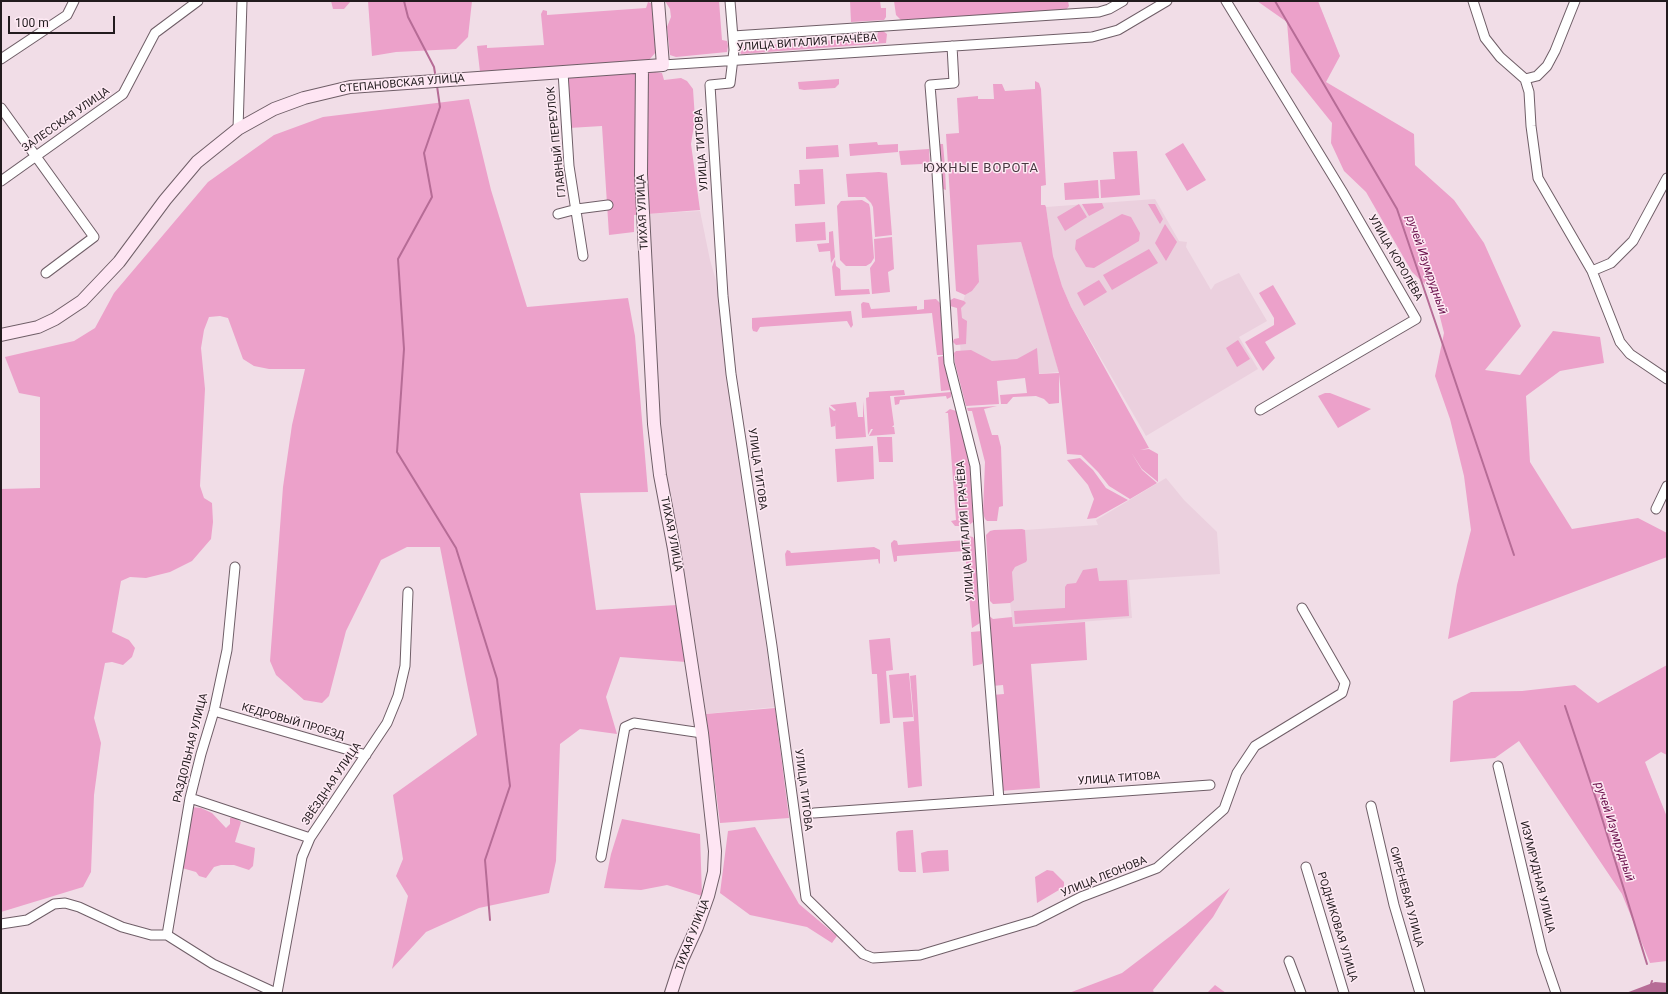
<!DOCTYPE html>
<meta charset="utf-8">
<style>
body{margin:0}
#map{position:relative;width:1668px;height:994px;overflow:hidden;background:#f1dde7;font-family:Roboto,sans-serif}
canvas{display:block}
.frame{position:absolute;inset:0;border:2px solid #221b1e;pointer-events:none}
.scale{position:absolute;left:8px;top:16px;width:107px;height:18px;box-sizing:border-box;border:2px solid #221b1e;border-top:0;padding-left:5px;font-size:12px;line-height:14px;white-space:nowrap;color:#221b1e;-webkit-text-stroke:3px #feeaf4;paint-order:stroke}
</style>
<div id="map">
<canvas width="1668" height="994"></canvas>
<div class="frame"></div>
<div class="scale">100 m</div>
</div>
<script>
const context = document.querySelector('canvas').getContext('2d');
context.lineJoin = 'round';
function fillPath(path, color) {
  context.fillStyle = color;
  context.fill(path, 'evenodd');
}
function toPath(rows) {
  const path = new Path2D();
  for (const r of rows) {
    path.moveTo(r[0], r[1]);
    for (let i = 2; i < r.length; i += 2) path.lineTo(r[i], r[i + 1]);
  }
  return path;
}
function strokePath(path, color, width, dash) {
  context.strokeStyle = color;
  context.lineWidth = width;
  context.lineCap = dash ? 'butt' : 'round';
  context.setLineDash(dash || []);
  context.stroke(path);
}
function label(font, color, halo, rows, align = 'center') {
  context.font = font + ' Roboto,sans-serif';
  context.lineWidth = 3;
  context.setLineDash([]);
  context.textBaseline = 'middle';
  context.strokeStyle = halo;
  context.fillStyle = color;
  for (const [text, x, y, turn = 0] of rows) {
    context.save();
    context.translate(x, y);
    context.rotate((+turn || 0) * Math.PI / 180);
    context.textAlign = isNaN(turn) ? turn : align;
    if (halo) context.strokeText(text, 0, 0);
    context.fillText(text, 0, 0);
    context.restore();
  }
}
const built = toPath([
 [1155,199,1179,241,1187,242,1186,247,1211,290,1215,284,1239,273,1267,321,1239,337,1258,369,1146,436,1071,307,1062,286,1053,256,1046,207],
 [700,211,710,260,718,288,738,448,775,707,704,714,668,492,659,418,645,214],
 [1021,242,1059,372,962,380,958,303,963,302,965,295,972,291,979,282,977,245],
 [1166,478,1184,500,1217,532,1220,574,1129,580,1132,618,1013,627,1010,602,995,532,1098,525,1096,520]
]);
const green = toPath([
 [331,1,351,1,344,9,333,9],
 [366,1,472,1,468,37,456,49,396,52,372,56,368,1],
 [665,1,719,1,722,40,727,41,728,46,727,52,676,57,670,55,667,27,671,17,670,9],
 [850,1,880,1,881,8,886,8,886,17,884,20,851,22],
 [894,1,1068,1,1069,6,1066,10,902,21,896,15],
 [1257,1,1318,1,1340,56,1326,82,1414,134,1415,165,1454,200,1484,243,1521,326,1485,370,1520,375,1553,331,1600,337,1604,363,1560,371,1526,396,1530,462,1572,529,1638,518,1667,533,1667,557,1448,639,1457,585,1471,530,1464,476,1450,419,1435,376,1444,333,1434,293,1412,272,1366,192,1344,171,1331,143,1332,123,1291,72,1287,22],
 [648,2,653,4,656,52,649,60,480,72,477,46,487,45,487,48,544,45,541,14,543,10,547,11,547,15,646,8],
 [883,31,887,34,886,43,741,54,739,48,740,43,745,41,749,41,753,46,877,37,878,32],
 [655,72,662,73,664,80,681,78,687,81,693,89,695,119,691,144,700,210,634,215,634,232,609,235,602,126,569,128,564,81,568,78],
 [839,79,839,84,835,88,804,90,799,89,798,82],
 [1035,81,1039,83,1041,89,1046,185,1041,186,1041,205,1045,205,1046,207,1053,256,1062,286,1071,307,1149,448,1140,450,1149,449,1158,454,1158,482,1142,469,1131,452,1142,470,1157,483,1130,499,1109,486,1098,472,1081,455,1067,454,1059,374,1059,403,1049,404,1044,399,1036,396,1013,397,1007,404,1001,404,1000,395,1027,393,1025,378,997,381,999,404,966,406,955,363,954,353,956,351,971,350,992,361,1017,359,1037,348,1039,374,1059,373,1021,242,977,245,979,282,972,291,965,295,956,291,946,134,959,133,957,98,978,96,978,99,994,99,993,84,1002,84,1005,91,1035,89],
 [469,99,491,190,527,307,628,298,635,336,648,492,580,493,596,610,677,605,686,662,620,657,606,697,617,734,580,729,560,744,556,861,549,893,479,908,426,932,392,969,408,896,396,876,403,859,393,795,477,735,440,547,407,547,381,560,346,631,329,696,322,703,304,700,276,675,270,661,283,487,292,425,305,369,269,369,254,366,243,359,228,318,220,316,209,317,204,330,201,348,205,389,200,486,204,498,212,503,213,522,211,539,192,561,170,572,146,578,130,577,121,581,112,632,129,640,135,648,132,657,123,665,112,662,105,663,94,718,101,743,94,795,91,872,83,887,1,912,1,489,40,488,40,397,19,393,5,357,74,341,95,328,114,293,208,182,274,135,323,117],
 [877,142,878,145,898,144,898,152,850,156,849,144],
 [1183,143,1206,180,1187,191,1165,154],
 [939,144,943,144,945,167,939,165],
 [838,145,839,157,806,159,806,147],
 [929,149,930,167,927,169,923,169,922,164,901,165,899,151],
 [1137,151,1140,195,1101,198,1100,180,1115,179,1113,152],
 [823,169,825,204,795,206,794,184,800,184,799,170],
 [939,169,945,169,946,190,940,188],
 [879,172,887,173,892,235,875,237,873,207,871,203,865,197,848,197,846,174],
 [1098,180,1099,198,1065,200,1064,183],
 [862,200,869,204,870,208,874,258,871,263,866,266,846,266,840,260,837,206,841,201],
 [1102,203,1104,208,1089,216,1082,204],
 [1079,204,1087,217,1065,231,1057,217],
 [1148,204,1155,204,1163,219,1160,224],
 [1122,214,1131,217,1140,233,1139,241,1094,268,1086,267,1075,249,1076,240],
 [825,222,826,240,796,242,795,224],
 [1165,224,1177,242,1166,261,1155,243],
 [833,231,835,257,831,263,830,251,819,252,817,244,829,243,829,232],
 [892,237,894,269,888,272,890,292,872,294,870,268,875,261,874,239],
 [1149,249,1158,263,1112,290,1103,275],
 [835,259,836,266,840,269,841,290,869,289,870,294,835,296,832,267],
 [1099,280,1107,292,1084,306,1077,293],
 [1273,285,1296,324,1265,342,1275,358,1263,371,1245,342,1274,325,1274,318,1259,293],
 [954,298,964,301,966,303,961,308,962,318,967,321,966,344,956,345,953,342,954,339,959,338,957,308,950,306,949,301],
 [924,300,936,299,940,303,944,355,937,355,932,313,862,318,861,304,863,302,869,303,871,309,917,306,917,310,924,309],
 [851,311,853,325,851,328,847,321,760,327,757,332,753,331,752,328,752,318],
 [1238,340,1250,359,1237,367,1226,348],
 [943,356,951,390,941,391,938,357],
 [904,390,905,395,890,396,894,425,892,427,894,427,895,434,869,436,873,429,871,429,868,435,866,398,869,397,869,392],
 [951,392,951,397,947,399,946,396,900,400,899,404,895,405,894,397],
 [1325,393,1330,393,1371,409,1338,428,1318,396],
 [863,401,866,437,836,439,835,421,835,426,831,427,829,407,834,411,836,410,830,405,856,402,858,417,863,417],
 [997,406,984,409,992,435,998,435,1001,447,1003,506,999,507,997,521,987,521,985,519,983,513,985,462,972,411,968,411,967,408],
 [950,409,956,411,970,464,973,522,968,526,955,526,951,521,956,520,948,413,945,413],
 [877,437,892,437,893,462,879,462],
 [873,446,874,479,837,482,835,449],
 [1080,458,1093,470,1106,488,1128,500,1096,518,1087,519,1094,499,1088,485,1067,460],
 [1022,529,1025,530,1027,560,1026,562,1015,567,1012,572,1014,600,1010,603,993,604,990,601,986,535,990,531,994,530],
 [967,536,973,537,975,541,980,623,972,628,965,551,897,556,897,561,894,562,891,546,891,543,894,540,897,541,898,545,967,540],
 [874,547,880,550,880,563,879,564,878,559,786,566,785,554,787,550,790,551,791,553],
 [1097,568,1099,581,1127,580,1129,616,1015,624,1014,611,1065,608,1065,587,1067,584,1076,583,1083,570],
 [988,615,993,619,1012,617,1013,627,1085,622,1087,660,1031,664,1040,788,1000,791,992,695,1004,694,1003,685,992,686],
 [982,631,984,659,982,664,973,666,971,632],
 [890,638,893,670,886,671,890,723,880,724,877,674,872,674,869,640],
 [1667,665,1667,755,1661,752,1645,762,1667,817,1667,961,1650,963,1622,894,1519,741,1495,758,1450,762,1453,701,1471,692,1522,691,1575,685,1598,703],
 [909,673,913,717,893,718,889,675],
 [916,675,922,786,908,788,903,722,914,721,910,676],
 [775,708,789,818,720,823,706,714],
 [192,807,201,808,212,813,226,828,230,824,230,818,234,817,241,822,235,842,255,848,253,866,249,870,234,865,221,865,214,867,206,878,199,876,196,872,182,868],
 [622,819,700,834,702,896,667,885,641,890,604,888,611,854],
 [755,827,799,904,837,936,832,943,807,927,750,915,720,893,728,831],
 [913,830,916,872,900,872,898,870,896,833,898,831],
 [948,850,949,871,923,873,921,853,928,851],
 [1047,870,1053,871,1064,882,1064,887,1037,903,1035,877],
 [1230,888,1213,917,1153,990,1154,993,1069,993,1122,973,1185,925],
 [1215,985,1226,993,1207,993]
]);
const water = toPath([
 [1655,982,1667,983,1667,993,1626,993]
]);
const stream = toPath([
 [404,1,408,17,434,67,435,73],
 [1275,1,1397,209,1514,555],
 [437,86,440,107,424,153,432,197,398,259,404,349,397,452,456,548,497,679,510,786,485,860,490,920],
 [1565,706,1597,802,1647,964],
 [1651,984,1652,981]
]);
const street = toPath([
 [730,1,734,50,730,83,710,85,723,296,731,374,772,646,806,898,863,954,873,958,920,955,1034,921,1081,897,1157,868,1224,809,1237,773,1255,746,1342,693,1345,683,1302,608],
 [1226,1,1342,191,1416,319,1260,410],
 [1473,1,1485,38,1500,57,1525,79,1529,92,1531,126,1538,178,1592,271,1620,342,1630,354,1667,379],
 [733,36,1099,12,1109,9,1123,1],
 [952,46,954,83,930,85,937,173,949,363,975,466,984,609,999,800],
 [1,59,67,15,74,1],
 [663,65,1092,37,1118,30,1167,1],
 [563,72,569,166,583,256],
 [1525,79,1537,76,1547,66,1555,51,1575,1],
 [1,108,94,237,46,273],
 [238,129,242,1],
 [1,181,123,94,155,33,198,1],
 [558,214,577,209,608,205],
 [1592,271,1611,263,1633,241,1667,178],
 [1656,509,1667,486],
 [214,711,366,755],
 [1498,766,1542,952,1556,993],
 [190,798,310,838],
 [1371,806,1394,905,1420,993],
 [814,813,1210,785],
 [601,857,625,727,634,723,702,733],
 [1306,867,1344,993],
 [1,924,27,920,54,904,65,903,79,907,122,927,151,935,167,935,213,964,276,993],
 [167,935,190,798,201,754,214,711,227,650,235,567],
 [1289,961,1301,993],
 [277,993,302,857,310,838,387,723,398,696,405,666,408,592]
]);
const secondary = toPath([
 [642,67,641,174,654,424,660,475,674,549,702,733,715,851,714,872,708,896,697,927,681,962,671,993],
 [1,335,38,327,55,319,82,301,119,262,165,200,197,162,238,129,274,109,304,98,350,87,663,65,658,1]
]);
const streetNames = [
 ["УЛИЦА ВИТАЛИЯ ГРАЧЁВА",807,43,-4],
 ["СТЕПАНОВСКАЯ УЛИЦА",402,84,-5],
 ["ЗАЛЕССКАЯ УЛИЦА",66,120,-35],
 ["ГЛАВНЫЙ ПЕРЕУЛОК",557,142,-96],
 ["УЛИЦА ТИТОВА",702,150,-94],
 ["ТИХАЯ УЛИЦА",643,212,-93],
 ["УЛИЦА КОРОЛЁВА",1395,258,60],
 ["УЛИЦА ТИТОВА",757,469,82],
 ["УЛИЦА ВИТАЛИЯ ГРАЧЁВА",966,531,-94],
 ["ТИХАЯ УЛИЦА",671,534,79],
 ["КЕДРОВЫЙ ПРОЕЗД",293,722,16],
 ["РАЗДОЛЬНАЯ УЛИЦА",191,748,-76],
 ["УЛИЦА ТИТОВА",1119,779,-4],
 ["ЗВЁЗДНАЯ УЛИЦА",332,784,-56],
 ["УЛИЦА ТИТОВА",803,790,83],
 ["УЛИЦА ЛЕОНОВА",1104,877,-22],
 ["ИЗУМРУДНАЯ УЛИЦА",1537,877,76],
 ["СИРЕНЕВАЯ УЛИЦА",1406,897,75],
 ["РОДНИКОВАЯ УЛИЦА",1337,927,73],
 ["ТИХАЯ УЛИЦА",693,935,-69]
];
const waterNames = [
 ["ручей Изумрудный",1426,265,71],
 ["ручей Изумрудный",1614,832,72]
];
const quarterNames = [
 ["ЮЖНЫЕ ВОРОТА",981,169]
];
fillPath(built, '#ebd0de');
fillPath(green, '#eca1ca');
fillPath(water, '#b66c96');
strokePath(stream, '#b66c96', 2);
strokePath(street, '#6f5e67', 11);
strokePath(secondary, '#6f5e67', 14);
strokePath(street, '#fff', 9);
strokePath(secondary, '#fee5f3', 12);
label('11px', '#221b1e', '#feeaf4', streetNames);
label('italic 12px', '#6c114d', '#feeaf4', waterNames);
context.letterSpacing = '1px';
label('13px', '#473840', '#feeaf4', quarterNames);
context.letterSpacing = '0px';
</script>
